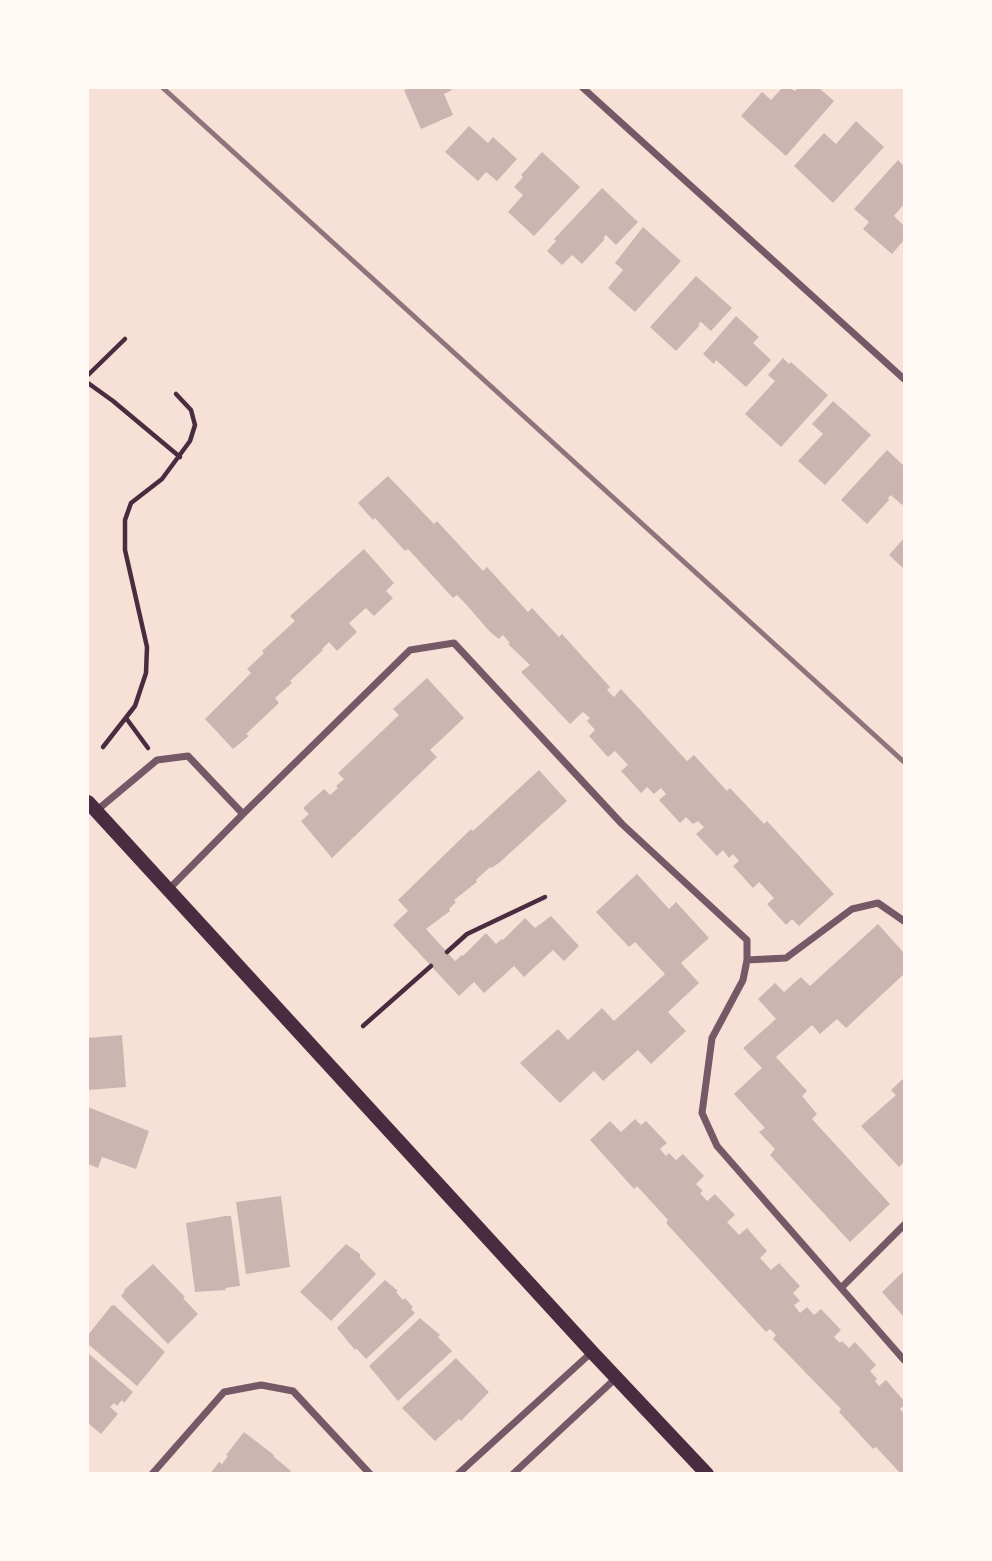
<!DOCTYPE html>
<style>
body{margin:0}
#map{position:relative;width:992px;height:1561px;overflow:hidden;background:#f7e1d7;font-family:"Open Sans",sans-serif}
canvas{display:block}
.frame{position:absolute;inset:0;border:89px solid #fffaf5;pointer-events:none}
</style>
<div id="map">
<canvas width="992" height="1561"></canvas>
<div class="frame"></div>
</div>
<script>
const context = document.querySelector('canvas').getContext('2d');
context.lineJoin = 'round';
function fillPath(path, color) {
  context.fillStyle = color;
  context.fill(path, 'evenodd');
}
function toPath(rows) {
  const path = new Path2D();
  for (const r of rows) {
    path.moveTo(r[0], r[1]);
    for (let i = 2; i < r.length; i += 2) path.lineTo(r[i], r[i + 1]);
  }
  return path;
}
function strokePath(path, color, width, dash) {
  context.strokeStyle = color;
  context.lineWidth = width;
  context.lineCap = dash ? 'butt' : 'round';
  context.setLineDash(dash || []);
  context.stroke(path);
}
const building = toPath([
 [409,88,451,88,452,90,444,94,453,115,421,129,404,90],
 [782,88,790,88,795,91,798,88,819,88,834,101,786,156,741,116,762,92,771,100],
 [856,121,884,147,833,203,794,166,824,133,836,144],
 [469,126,488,143,493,137,517,159,497,181,486,172,478,181,445,152],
 [542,152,580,187,534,236,508,212,523,195,514,187,523,177,521,175],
 [898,160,904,166,904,204,894,216,904,226,904,240,892,254,863,229,869,222,854,209],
 [602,188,638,222,616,245,606,235,603,238,605,239,582,264,572,255,562,265,547,251,556,241,554,239],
 [643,227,681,261,635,312,608,288,623,270,615,263],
 [696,276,732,308,711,331,701,322,698,324,700,325,676,351,650,327],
 [736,316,759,337,753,343,771,360,746,387,716,360,714,364,703,354],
 [783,358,789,364,791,362,828,395,781,447,745,414,775,381,768,375],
 [833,401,871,435,825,485,798,461,823,434,812,424],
 [887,450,904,466,904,502,902,505,891,495,888,498,889,500,867,524,841,500],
 [388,476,434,524,437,521,483,571,487,567,528,612,532,608,559,637,562,634,610,687,607,690,614,697,621,689,687,761,694,755,727,791,730,788,764,824,767,821,834,894,799,926,792,919,786,925,767,904,774,898,759,882,753,888,733,866,739,861,733,854,729,858,723,850,717,856,696,834,704,827,698,821,693,824,686,817,680,823,659,800,666,794,661,788,654,794,647,787,641,793,621,771,628,765,615,751,608,757,589,736,595,730,587,721,590,718,583,712,570,724,521,672,530,665,508,644,510,643,503,635,499,639,490,632,464,602,457,595,453,598,408,549,405,551,375,518,373,520,358,503],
 [904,538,904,569,889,555],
 [364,549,394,583,386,591,393,598,374,616,366,608,349,623,357,632,337,651,329,642,322,649,323,650,290,681,292,683,275,698,279,703,246,734,249,736,233,749,205,719,251,673,247,669,264,653,262,651,295,621,290,616],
 [427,678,464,718,430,750,437,757,332,858,301,821,309,814,303,808,324,789,330,795,338,788,336,786,344,779,338,773,399,715,393,709],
 [539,770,567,801,499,863,491,868,490,867,476,880,477,882,454,900,456,902,449,909,450,911,426,929,455,961,462,955,463,956,486,933,496,944,502,939,503,940,525,918,535,928,551,916,579,946,564,961,553,950,524,977,514,966,484,993,474,982,459,996,393,925,408,911,398,900,471,829,473,831],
 [637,874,669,909,676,902,709,938,681,963,699,983,668,1012,686,1031,651,1064,638,1050,603,1081,594,1071,560,1103,520,1063,558,1029,568,1040,602,1008,614,1021,665,974,635,942,629,947,596,912],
 [878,924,904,953,904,974,846,1028,837,1019,820,1034,812,1025,776,1057,807,1091,802,1096,817,1114,812,1119,890,1204,850,1242,770,1155,775,1149,759,1132,765,1128,734,1094,762,1068,743,1048,776,1019,758,999,775,983,784,992,801,977,810,986],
 [122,1035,126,1087,88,1090,88,1038],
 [904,1078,904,1162,899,1167,861,1126,896,1095,891,1090],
 [88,1107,149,1131,136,1169,102,1157,98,1168,88,1164],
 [635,1119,641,1125,646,1121,667,1143,660,1149,666,1156,669,1153,676,1160,683,1154,704,1176,696,1184,703,1191,700,1193,707,1201,715,1194,735,1215,727,1222,739,1235,747,1228,767,1251,760,1258,771,1270,779,1263,800,1286,793,1293,800,1301,794,1305,800,1313,807,1307,814,1315,821,1309,841,1330,834,1337,840,1343,842,1341,849,1348,855,1342,876,1365,870,1371,877,1379,875,1381,879,1386,886,1380,904,1401,904,1405,900,1409,904,1414,904,1474,901,1474,876,1447,873,1449,839,1412,841,1409,773,1339,776,1335,770,1329,766,1332,666,1223,668,1220,637,1186,634,1189,590,1140,610,1121,621,1132],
 [281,1196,290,1267,246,1274,236,1202],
 [225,1216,231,1216,240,1286,225,1288,226,1290,195,1292,186,1223],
 [346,1244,360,1254,360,1258,376,1274,331,1321,300,1292],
 [153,1264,185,1297,183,1298,198,1314,168,1344,121,1296,125,1291,124,1290],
 [904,1271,904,1317,882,1292],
 [385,1280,398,1291,396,1292,403,1300,405,1298,413,1307,411,1309,415,1313,366,1359,356,1348,355,1350,337,1328],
 [114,1305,165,1352,137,1386,88,1344,88,1335,111,1306],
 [420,1318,440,1335,438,1337,452,1351,398,1401,369,1366],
 [88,1353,133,1392,124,1403,122,1400,117,1406,114,1403,110,1407,118,1414,101,1434,88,1423],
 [456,1358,489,1392,461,1421,459,1419,435,1441,402,1408],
 [244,1432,274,1455,273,1456,291,1471,289,1474,210,1474,219,1462,222,1464,228,1456,226,1455]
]);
const path = toPath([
 [88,375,125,339],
 [88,383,113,401,180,457],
 [126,718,148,748],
 [103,747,135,706,146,673,147,647,125,550,125,520,131,503,162,479,190,441,195,425,191,410,176,394],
 [447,952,467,934,545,897],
 [363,1026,431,966]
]);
const minor = toPath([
 [583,88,904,379],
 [96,811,157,760,188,756,243,814,410,650,454,643,622,824,747,940,747,960,743,980,712,1038,702,1113,717,1146,904,1360],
 [168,890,243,814],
 [747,960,786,958,852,909,878,903,904,921],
 [841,1288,904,1225],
 [152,1474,224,1392,261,1385,293,1391,370,1474],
 [458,1474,592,1352],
 [513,1474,616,1378]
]);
const secondary = toPath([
 [88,802,592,1352,707,1474]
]);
const rail = toPath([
 [163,88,904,762]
]);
fillPath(building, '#ccb4b1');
strokePath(path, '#4a2c40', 4.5);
strokePath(minor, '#755966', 7);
strokePath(secondary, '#4a2c40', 14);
strokePath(rail, '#8f747c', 5);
</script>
